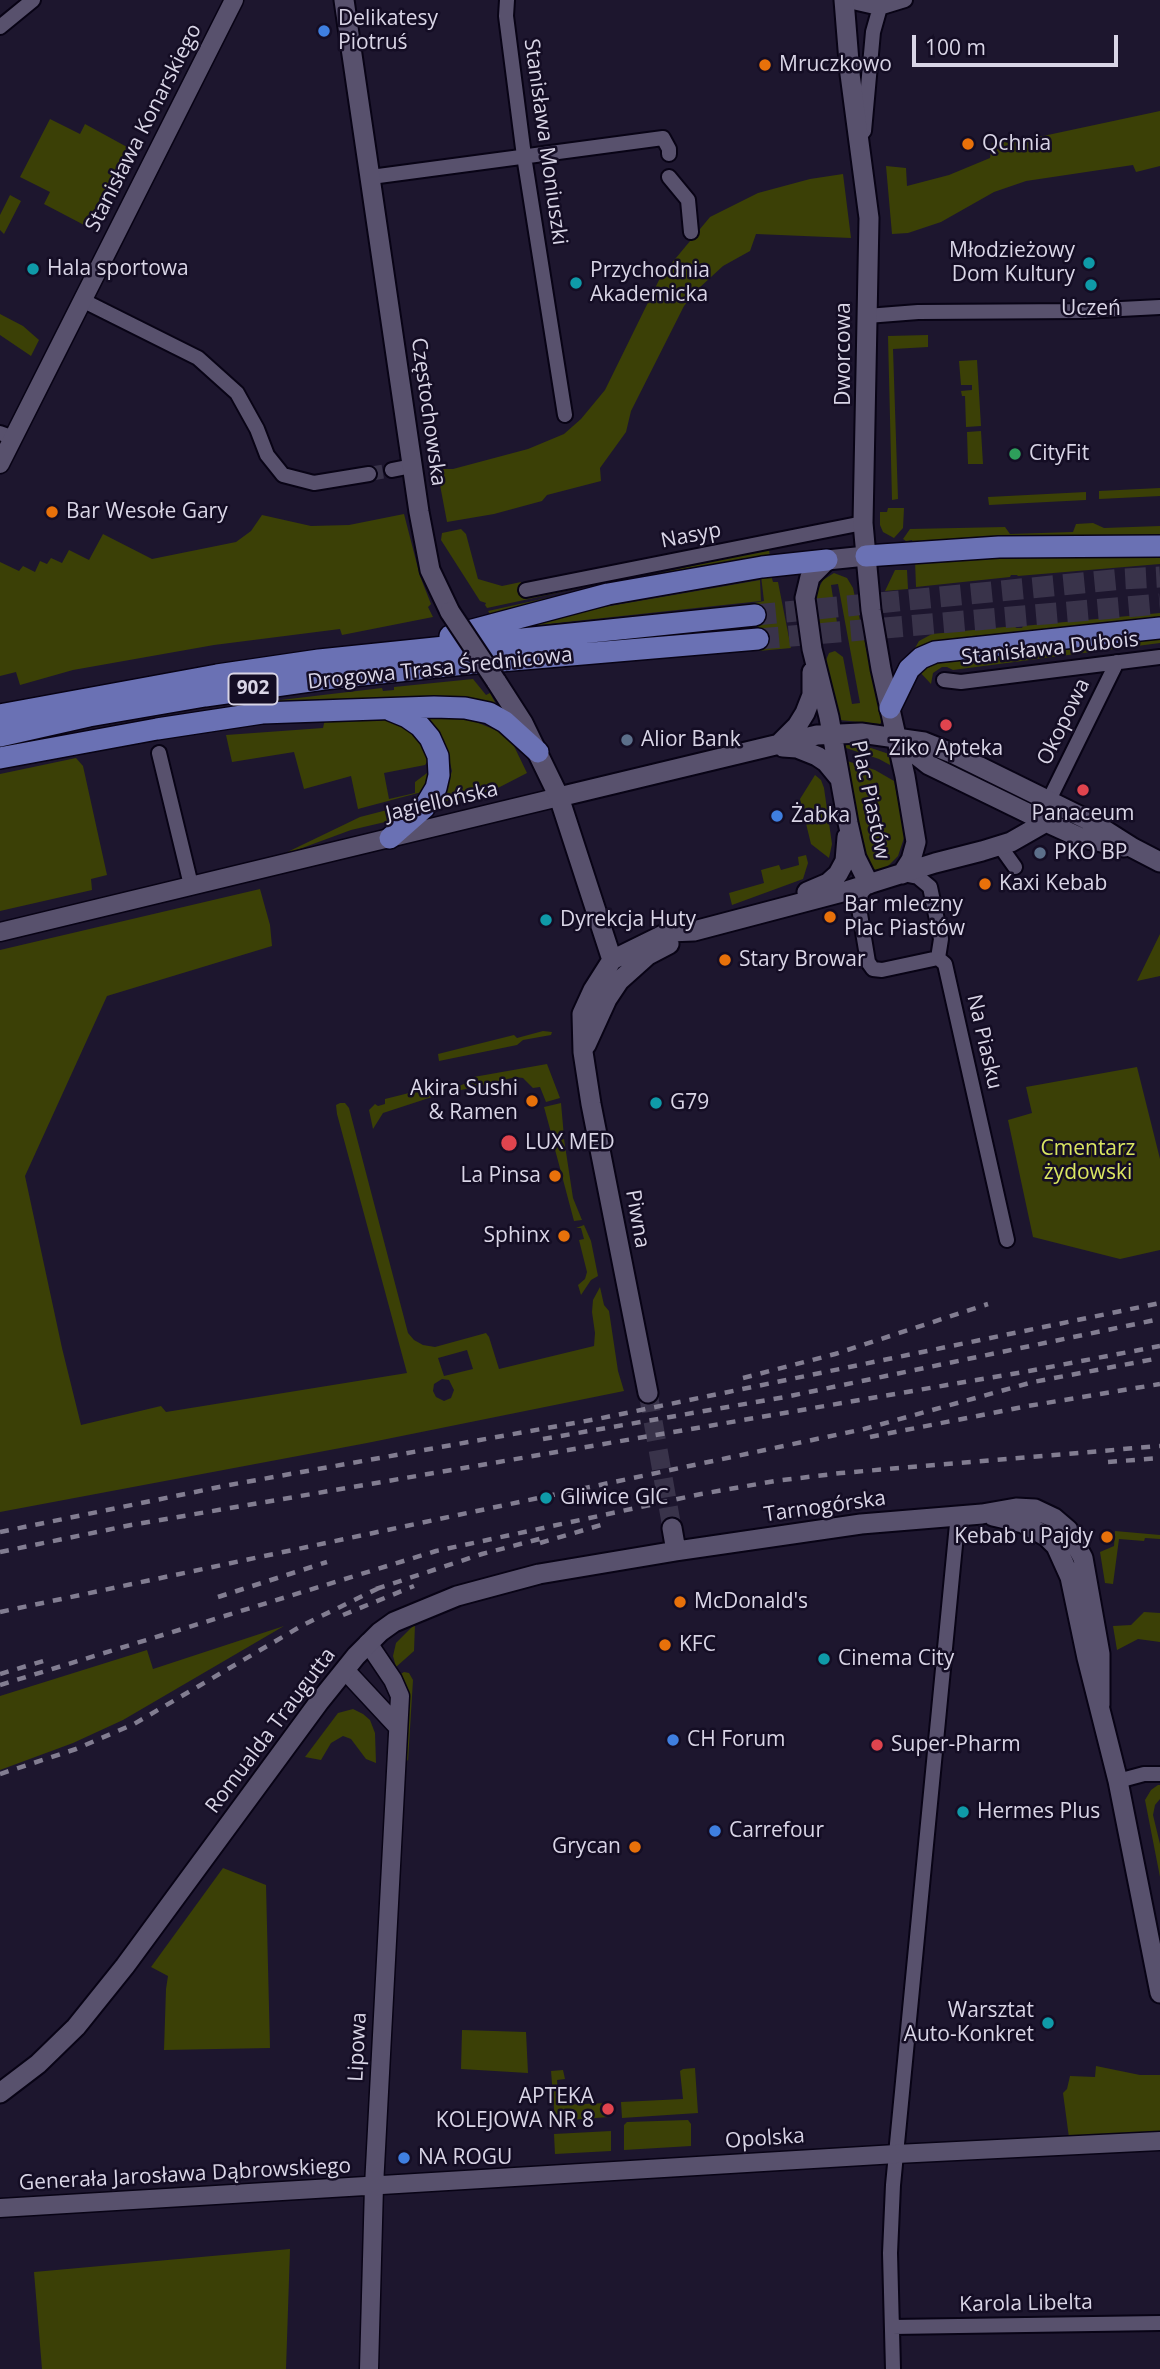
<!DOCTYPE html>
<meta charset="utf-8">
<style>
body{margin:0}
#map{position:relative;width:1160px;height:2369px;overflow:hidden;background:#1d162e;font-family:"Open Sans",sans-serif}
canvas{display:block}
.scale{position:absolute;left:912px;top:35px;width:206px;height:32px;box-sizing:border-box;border:4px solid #d9d5e6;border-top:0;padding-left:9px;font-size:21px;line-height:24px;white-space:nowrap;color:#d9d5e6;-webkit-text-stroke:5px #140d24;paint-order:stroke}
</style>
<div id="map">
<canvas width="1160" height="2369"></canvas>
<div class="scale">100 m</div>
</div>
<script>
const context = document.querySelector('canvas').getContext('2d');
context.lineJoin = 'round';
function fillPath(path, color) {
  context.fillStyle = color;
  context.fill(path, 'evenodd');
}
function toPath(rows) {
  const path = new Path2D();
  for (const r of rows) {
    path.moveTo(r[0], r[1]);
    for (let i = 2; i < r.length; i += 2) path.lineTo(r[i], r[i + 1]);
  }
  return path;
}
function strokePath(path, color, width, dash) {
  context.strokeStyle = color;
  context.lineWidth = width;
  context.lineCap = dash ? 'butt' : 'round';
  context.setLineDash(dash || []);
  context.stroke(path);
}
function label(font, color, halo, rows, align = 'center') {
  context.font = font + ' "Open Sans",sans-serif';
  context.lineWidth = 5;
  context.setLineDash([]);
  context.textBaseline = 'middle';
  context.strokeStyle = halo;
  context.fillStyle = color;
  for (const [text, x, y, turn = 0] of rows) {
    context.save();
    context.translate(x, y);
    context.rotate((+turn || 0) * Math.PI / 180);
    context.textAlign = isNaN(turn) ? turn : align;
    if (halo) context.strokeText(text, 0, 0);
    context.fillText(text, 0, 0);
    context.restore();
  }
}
const green = toPath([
 [1160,111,1160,166,1136,172,1133,165,1026,181,994,192,941,222,908,233,892,234,886,166,906,168,907,186,949,175,990,158,992,143,1043,136],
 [50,119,80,134,85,124,127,147,86,226,44,204,50,192,20,177],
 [843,174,851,238,756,234,750,251,723,266,698,289,684,306,631,411,626,432,600,468,601,481,547,495,542,501,494,514,447,522,437,469,453,469,528,449,564,434,581,419,605,390,661,276,710,217,758,193,810,179],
 [10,195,21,201,4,234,0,230,0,215],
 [0,314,23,326,39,340,31,356,0,335],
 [928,335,928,347,893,349,898,499,892,500,888,336],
 [977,360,981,426,966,427,965,396,962,396,961,391,972,390,972,385,961,385,959,361],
 [981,431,983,464,968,464,967,432],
 [1160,488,1160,496,1099,499,1099,491],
 [1086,492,1086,500,989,505,988,497],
 [888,508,904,508,903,528,894,538,883,532,880,525,880,512,887,512],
 [404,514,420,576,431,604,428,607,433,617,342,635,340,629,214,645,73,670,20,685,16,672,0,676,0,562,19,571,23,566,35,572,40,561,47,564,51,558,62,563,69,550,89,560,103,534,152,559,236,542,251,531,262,515,311,526,349,525],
 [1093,523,1104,528,1160,526,1160,539,913,546,912,540,906,541,903,539,910,529,1005,527,1010,534,1073,532,1076,524],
 [461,529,466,534,478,579,502,586,521,582,524,595,769,548,770,559,688,571,490,614,488,611,705,563,678,567,487,608,485,605,486,603,480,601,441,540,442,533],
 [1160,552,1160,564,1018,576,1017,575,1011,575,1010,577,916,587,915,560],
 [895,570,907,570,908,589,885,591],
 [834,573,847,578,853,588,882,721,880,724,839,720,826,660,829,653,835,651,843,657,852,704,860,703,838,584,831,585,839,635,834,642,826,643,821,636,817,617,816,593,823,580],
 [771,575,773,582,778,582,791,648,759,651,754,603,764,601,761,576],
 [760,580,761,601,520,627,520,630,748,605,748,608,513,634,512,623],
 [1160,613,1160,621,907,662,919,641,932,634,1015,626,1016,628,1022,628,1023,626],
 [1160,633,1160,643,953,670,947,667,942,667,933,673,931,684,918,670,928,663],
 [473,679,486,695,490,693,497,706,346,699,230,706,382,688,383,691,394,690,394,687],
 [428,717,469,719,498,731,513,744,527,773,494,790,442,802,452,771,444,740],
 [389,718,411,727,430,758,425,765,384,773,389,799,415,793,415,782,427,773,431,774,426,792,418,793,358,809,351,776,304,789,294,752,232,762,226,735,323,728,325,719],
 [843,743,871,748,889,754,890,765,879,759,843,747],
 [76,758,83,766,107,875,91,879,92,890,0,911,0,774],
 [844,760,875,770,894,781,905,835,898,856,887,867,876,870,864,865],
 [815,775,821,780,824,788,832,844,829,858,811,844,800,799],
 [418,802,402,818,351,830,275,858,360,817],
 [806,855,808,863,803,879,732,905,729,893,764,883,761,870,779,865,781,870,799,865,798,857],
 [260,889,270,925,272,946,107,996,25,1176,62,1348,81,1425,161,1406,166,1412,407,1373,337,1114,336,1105,340,1103,345,1103,349,1108,408,1333,414,1340,423,1345,435,1347,486,1333,489,1337,499,1369,594,1346,595,1333,592,1312,593,1300,600,1287,604,1305,609,1311,618,1371,624,1391,367,1443,0,1512,0,950],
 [467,1350,473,1369,444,1376,438,1358],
 [442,1379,449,1380,454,1390,451,1398,444,1401,436,1397,433,1391,434,1384],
 [1160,934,1160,976,1137,981],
 [543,1031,552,1032,551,1035,523,1040,517,1045,439,1061,438,1054,514,1035,517,1038],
 [547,1064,560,1098,546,1102,540,1087,533,1088,523,1078,516,1077,457,1091,459,1086,469,1082,468,1078],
 [1137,1067,1160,1159,1160,1250,1120,1259,1033,1237,1008,1120,1032,1113,1026,1087],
 [425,1089,432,1091,432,1097,383,1113,373,1129,369,1110,375,1104,378,1106,385,1104,385,1099],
 [561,1103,564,1137,553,1140,544,1107],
 [564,1139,573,1198,582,1220,574,1221,553,1142],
 [584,1225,591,1241,598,1276,591,1280,581,1295,578,1285,585,1279,587,1272,579,1240,584,1239,581,1228,576,1228],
 [1115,1531,1160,1535,1160,1539,1145,1538,1144,1541,1119,1539,1113,1584,1105,1583,1100,1552,1114,1546],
 [1144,1612,1160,1613,1160,1642,1138,1639,1117,1650,1113,1626,1131,1625],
 [415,1624,414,1651,396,1667,393,1656,396,1643],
 [284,1626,123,1720,73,1743,0,1770,0,1696,147,1650,153,1669],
 [404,1672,409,1673,413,1680,408,1761,404,1755,399,1675],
 [353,1709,363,1714,370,1720,375,1733,376,1763,366,1759,351,1739,343,1736,331,1743,321,1760,305,1757,338,1713],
 [1158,1785,1160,1785,1160,1799,1155,1805,1153,1815,1160,1844,1160,1877,1145,1800,1151,1790],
 [223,1868,266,1885,270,2048,164,2050,166,1989,168,1976,151,1967],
 [462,2030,526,2032,528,2073,461,2069],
 [1096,2066,1140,2075,1160,2075,1160,2141,1070,2145,1063,2093,1067,2089,1070,2076,1095,2077],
 [695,2068,698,2113,622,2118,621,2102,683,2099,680,2071,683,2069],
 [563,2070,565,2079,557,2080,559,2105,608,2103,609,2117,555,2121,551,2071],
 [688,2120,691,2124,691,2146,624,2150,624,2125,627,2122],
 [611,2131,611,2151,555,2154,554,2134],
 [290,2249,286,2369,42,2369,34,2272]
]);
const minorTunnel = toPath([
 [369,474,392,470]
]);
const secondaryTunnel = toPath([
 [648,1393,672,1528]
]);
const primaryTunnel = toPath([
 [755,615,1123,579,1160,577],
 [758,639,1160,604]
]);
const minor = toPath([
 [507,0,506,16,524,156,565,415],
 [844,0,879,8,905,0],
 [0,27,33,0],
 [864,131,873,32,882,0],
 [371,177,663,138,669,149,669,154],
 [669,177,688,200,691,232],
 [82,300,198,358,237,393,257,429,267,455,283,475,314,483,369,474],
 [867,316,918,312,1082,311,1160,307],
 [0,433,14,438],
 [392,470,412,466],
 [526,590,863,523],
 [944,680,961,682,1160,657],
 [159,753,191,885],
 [1049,800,1117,662],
 [1000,846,1015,867],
 [903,874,918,877,930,887,941,939,938,958],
 [869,884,861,893,859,908,868,962,873,969,882,970,938,958],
 [938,958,945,964,1007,1240],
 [1118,1781,1144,1774,1160,1774],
 [892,2327,1160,2323],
 [893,2369,890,2253,893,2185,958,1514]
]);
const tertiary = toPath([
 [0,464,234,0],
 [0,932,559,797],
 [368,1643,393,1680,400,1696,374,2186,369,2369],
 [345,1670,398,1727],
 [0,2208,896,2154,1160,2141]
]);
const secondary = toPath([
 [344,0,419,512,430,570,450,612],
 [844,0,850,74,869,218,863,523,866,556,871,610,881,669,905,776,916,842,911,860,902,874],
 [866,556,827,560,810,577,805,598,812,649,829,717,848,823,856,858,869,884],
 [496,681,523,723,559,797,612,960],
 [896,739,929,765,1046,822,1079,837,1124,847],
 [779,744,797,726,805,713,812,695,812,672],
 [783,747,797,748,817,756,826,762,840,779],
 [559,797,817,735,861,733,924,742,954,754,1092,822,1133,848,1160,862],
 [807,892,828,883,838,874,845,861,847,837],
 [586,1045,607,999,619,981,648,955,669,944],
 [648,1393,591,1104,583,1052,582,1014,593,990,612,960,669,932,694,931,846,891,935,863,982,851,1011,842,1046,822],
 [993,1516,1023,1523,1047,1537,1056,1546,1070,1577,1087,1658,1118,1781,1160,1993],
 [672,1528,676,1551],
 [0,2093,38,2064,76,2027,125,1966,319,1702,356,1656,380,1632,394,1622,457,1596,539,1574,676,1551,861,1524,982,1514,1016,1508,1035,1509,1054,1518,1068,1530,1083,1558,1100,1654,1100,1705]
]);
const primary = toPath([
 [866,556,999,547,1160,546],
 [450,636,608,594,762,567,827,560],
 [890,708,909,669,921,658,935,652,1160,628],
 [390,710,407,717,420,726,430,738,438,756,439,775,436,788,424,808,390,838],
 [0,715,217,675,319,660,755,615],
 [0,736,89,716,205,696,324,679,465,664,758,639],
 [0,758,157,729,262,713,434,707,465,708,489,713,505,722,538,752]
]);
const rail = toPath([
 [743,1378,835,1354,988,1304],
 [870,1437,1028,1406,1160,1384],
 [543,1439,785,1397,1160,1319],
 [1108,1462,1160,1458],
 [0,1532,229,1485,597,1419,1160,1303],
 [540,1543,601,1525],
 [0,1552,131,1525,1029,1371,1160,1346],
 [376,1589,482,1554,547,1537],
 [218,1597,327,1562],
 [0,1612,864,1429,1033,1382,1160,1358],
 [343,1615,414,1586],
 [0,1674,50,1659],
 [0,1685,436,1551,701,1494,775,1481,841,1473,1160,1446],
 [0,1774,76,1749,134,1724,303,1625,385,1585]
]);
const secondaryBridge = toPath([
 [450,612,496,681]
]);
const markers = [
 [324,31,7,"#3f7fe0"],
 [765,65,7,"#e8710a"],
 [968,144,7,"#e8710a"],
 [1089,263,7,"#0f9aa8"],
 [33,269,7,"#0f9aa8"],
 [576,283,7,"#0f9aa8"],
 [1091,285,7,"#0f9aa8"],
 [1015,454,7,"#2e9e5b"],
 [52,512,7,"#e8710a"],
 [946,725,7,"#e0444e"],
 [627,740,7,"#5c6f8a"],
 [1083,790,7,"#e0444e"],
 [777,816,7,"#3f7fe0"],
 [1040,853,7,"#5c6f8a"],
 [985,884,7,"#e8710a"],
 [830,917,7,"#e8710a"],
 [546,920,7,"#0f9aa8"],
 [725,960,7,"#e8710a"],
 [532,1101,7,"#e8710a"],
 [656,1103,7,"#0f9aa8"],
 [509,1143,9,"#e0444e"],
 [555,1176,7,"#e8710a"],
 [564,1236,7,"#e8710a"],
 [546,1498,7,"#0f9aa8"],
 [1107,1537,7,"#e8710a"],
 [680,1602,7,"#e8710a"],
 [665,1645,7,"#e8710a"],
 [824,1659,7,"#0f9aa8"],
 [673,1740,7,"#3f7fe0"],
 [877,1745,7,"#e0444e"],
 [963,1812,7,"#0f9aa8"],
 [715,1831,7,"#3f7fe0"],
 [635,1847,7,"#e8710a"],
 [1048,2023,7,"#0f9aa8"],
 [608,2109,7,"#e0444e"],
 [404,2158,7,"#3f7fe0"]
];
const shields = [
 [253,689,49]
];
const shieldNames = [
 ["902",253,689]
];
const poiNames = [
 ["Delikatesy",338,19],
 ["Piotruś",338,43],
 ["Mruczkowo",779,65],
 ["Qchnia",982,144],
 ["Młodzieżowy",1075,251,"right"],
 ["Dom Kultury",1075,275,"right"],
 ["Hala sportowa",47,269],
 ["Przychodnia",590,271],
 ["Akademicka",590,295],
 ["Uczeń",1091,309,"center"],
 ["CityFit",1029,454],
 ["Bar Wesołe Gary",66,512],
 ["Alior Bank",641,740],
 ["Ziko Apteka",946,749,"center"],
 ["Panaceum",1083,814,"center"],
 ["Żabka",791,816],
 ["PKO BP",1054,853],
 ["Kaxi Kebab",999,884],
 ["Bar mleczny",844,905],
 ["Plac Piastów",844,929],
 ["Dyrekcja Huty",560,920],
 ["Stary Browar",739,960],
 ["Akira Sushi",518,1089,"right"],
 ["& Ramen",518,1113,"right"],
 ["G79",670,1103],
 ["LUX MED",525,1143],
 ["La Pinsa",541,1176,"right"],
 ["Sphinx",550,1236,"right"],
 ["Gliwice GlC",560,1498],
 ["Kebab u Pajdy",1093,1537,"right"],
 ["McDonald's",694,1602],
 ["KFC",679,1645],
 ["Cinema City",838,1659],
 ["CH Forum",687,1740],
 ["Super-Pharm",891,1745],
 ["Hermes Plus",977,1812],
 ["Carrefour",729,1831],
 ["Grycan",621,1847,"right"],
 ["Warsztat",1034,2011,"right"],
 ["Auto-Konkret",1034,2035,"right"],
 ["APTEKA",594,2097,"right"],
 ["KOLEJOWA NR 8",594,2121,"right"],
 ["NA ROGU",418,2158]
];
const streetNames = [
 ["Stanisława Konarskiego",144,128,-63],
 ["Stanisława Moniuszki",545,142,82],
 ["Dworcowa",844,354,-90],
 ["Częstochowska",428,412,82],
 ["Nasyp",691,536,-11],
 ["Stanisława Dubois",1050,649,-6],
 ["Drogowa Trasa Średnicowa",440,669,-6],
 ["Okopowa",1064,722,-64],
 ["Plac Piastów",870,800,78],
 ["Jagiellońska",442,802,-13],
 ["Na Piasku",984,1042,77],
 ["Piwna",637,1219,80],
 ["Tarnogórska",825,1507,-8],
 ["Romualda Traugutta",271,1731,-53],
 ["Lipowa",358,2047,-87],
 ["Opolska",765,2139,-4],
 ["Generała Jarosława Dąbrowskiego",185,2175,-3],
 ["Karola Libelta",1026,2304,-1]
];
const parkNames = [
 ["Cmentarz",1088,1149],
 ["żydowski",1088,1173]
];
fillPath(green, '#3b4006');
strokePath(minorTunnel, '#39334a', 14, [14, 7]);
strokePath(secondaryTunnel, '#39334a', 19, [19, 10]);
strokePath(primaryTunnel, '#39334a', 21, [21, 10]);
strokePath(minor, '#080315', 18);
strokePath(tertiary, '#080315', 21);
strokePath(secondary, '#080315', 23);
strokePath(primary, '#080315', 24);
strokePath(minor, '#58516d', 14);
strokePath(tertiary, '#58516d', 18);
strokePath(secondary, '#58516d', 19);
strokePath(primary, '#6a71b4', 21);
strokePath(rail, '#827d91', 4.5, [9, 9]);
strokePath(secondaryBridge, '#080315', 23, []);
strokePath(secondaryBridge, '#58516d', 19);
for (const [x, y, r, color] of markers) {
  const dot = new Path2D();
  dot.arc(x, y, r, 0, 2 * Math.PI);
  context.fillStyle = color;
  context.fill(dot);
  strokePath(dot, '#140d24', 2.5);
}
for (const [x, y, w] of shields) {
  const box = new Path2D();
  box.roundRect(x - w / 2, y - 15.5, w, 31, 5);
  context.fillStyle = '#140d24';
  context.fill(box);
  strokePath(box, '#d9d5e6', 2);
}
label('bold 19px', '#d9d5e6', null, shieldNames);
label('21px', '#d9d5e6', '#140d24', poiNames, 'left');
label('21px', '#d9d5e6', '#140d24', streetNames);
label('21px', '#dae661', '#140d24', parkNames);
</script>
